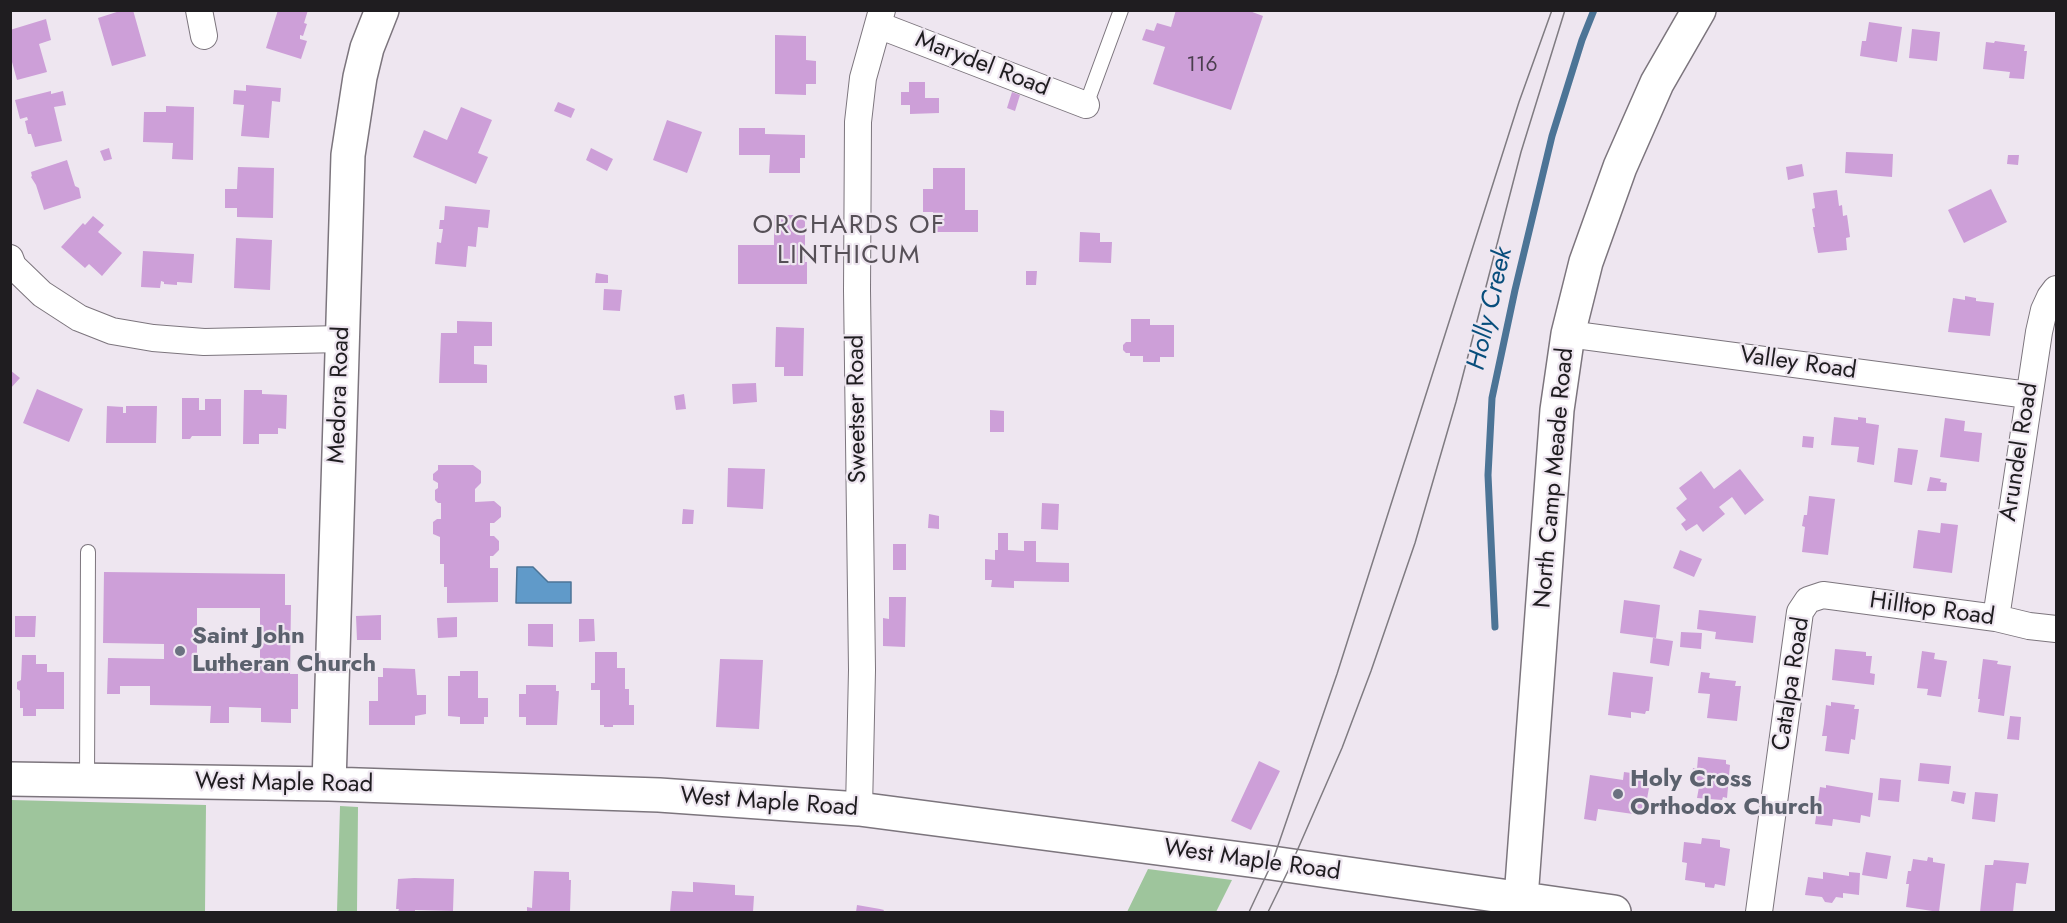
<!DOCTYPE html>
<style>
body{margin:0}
#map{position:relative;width:2067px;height:923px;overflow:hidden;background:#eee6f0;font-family:Jost,sans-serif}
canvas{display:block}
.frame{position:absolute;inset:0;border:12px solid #1f1d20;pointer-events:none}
</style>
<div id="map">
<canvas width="2067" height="923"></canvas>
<div class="frame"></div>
</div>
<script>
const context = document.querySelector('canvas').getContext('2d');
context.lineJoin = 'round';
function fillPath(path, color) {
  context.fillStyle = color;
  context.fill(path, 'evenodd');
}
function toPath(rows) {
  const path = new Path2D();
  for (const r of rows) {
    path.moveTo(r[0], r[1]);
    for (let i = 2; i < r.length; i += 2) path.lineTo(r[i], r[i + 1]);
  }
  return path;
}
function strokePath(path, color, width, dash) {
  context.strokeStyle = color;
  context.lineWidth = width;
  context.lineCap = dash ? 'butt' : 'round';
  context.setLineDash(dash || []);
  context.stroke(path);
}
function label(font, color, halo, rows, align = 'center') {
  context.font = font + ' Jost,sans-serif';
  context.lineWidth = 4.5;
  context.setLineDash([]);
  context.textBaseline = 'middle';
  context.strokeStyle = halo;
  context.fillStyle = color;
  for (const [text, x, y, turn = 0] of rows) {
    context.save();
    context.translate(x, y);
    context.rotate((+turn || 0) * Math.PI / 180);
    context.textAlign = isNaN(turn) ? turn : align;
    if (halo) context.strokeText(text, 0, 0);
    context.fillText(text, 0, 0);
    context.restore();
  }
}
const green = toPath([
 [11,800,206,805,205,912,11,912],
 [340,806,358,807,357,912,337,912],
 [1148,869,1232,880,1216,912,1127,912]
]);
const water = toPath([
 [517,567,533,567,548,582,571,582,571,603,516,603,517,567]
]);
const stream = toPath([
 [1495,627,1488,475,1492,398,1515,290,1552,136,1582,40,1594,10]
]);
const building = toPath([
 [123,10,133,10,146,56,112,66,98,18],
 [278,10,308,10,304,23,307,24,303,36,300,35,300,39,307,41,301,59,266,48],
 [1176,10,1247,10,1263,16,1231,110,1153,84,1165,47,1142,40,1146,29,1154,31,1157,23,1171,27],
 [46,19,51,40,39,44,47,72,17,80,12,62,10,63,10,30],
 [1869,22,1902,27,1897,62,1860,56,1862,41,1866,41],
 [1912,29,1940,32,1937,61,1909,58],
 [775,35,806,36,806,60,816,61,816,84,806,84,806,95,775,94],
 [1995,41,2025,45,2024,51,2027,51,2024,79,2009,78,2010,72,1983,69,1986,42,1994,43],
 [909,82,925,82,925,98,939,98,939,113,910,114,910,105,901,105,901,92,909,92],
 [246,85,281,88,280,102,272,101,269,138,241,136,244,105,233,104,234,90,246,91],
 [51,91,51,94,63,91,66,105,54,107,62,141,35,147,31,134,28,134,25,121,28,120,27,117,20,119,15,100],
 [1012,92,1020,95,1015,111,1007,108],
 [558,102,575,109,571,118,554,111],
 [166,106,194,107,193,160,172,159,173,143,143,142,144,112,166,112],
 [461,107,492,120,478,153,488,157,476,184,413,157,424,130,447,140],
 [667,120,702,132,687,173,653,160],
 [739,128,765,128,765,134,805,135,805,158,800,158,800,173,769,173,770,155,739,155],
 [109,148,112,159,104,161,100,151],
 [591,148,613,159,607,171,586,160],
 [1846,152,1893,154,1892,177,1845,173],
 [2008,155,2019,155,2018,165,2007,164],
 [67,160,75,186,79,188,81,198,44,210,36,185,31,177,32,176,31,172],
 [1802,164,1804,176,1788,180,1786,167],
 [238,167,274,168,273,218,237,217,237,208,225,208,225,189,237,189],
 [933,168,965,168,965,210,978,210,978,232,933,232,933,212,923,212,923,189,933,189],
 [1991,189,2007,222,1964,243,1948,210],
 [1837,190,1839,206,1842,205,1843,216,1847,215,1850,237,1846,238,1847,250,1818,253,1813,227,1815,227,1812,209,1815,208,1813,193],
 [445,206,490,210,488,228,478,227,476,247,468,246,466,267,435,264,437,242,441,243,443,229,439,229,440,220,444,220],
 [774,215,805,215,805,262,807,262,807,284,738,284,738,245,774,245],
 [93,216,104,225,98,232,122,253,102,276,89,264,85,268,61,247,83,223,85,225],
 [1080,232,1100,233,1100,242,1112,242,1111,263,1079,262],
 [236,238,272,240,270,290,234,288],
 [143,251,194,254,192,283,177,282,177,285,164,284,164,282,161,281,160,288,141,287],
 [1026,271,1037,271,1036,285,1026,285],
 [596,273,608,275,608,283,595,283],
 [604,289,622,290,620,311,603,310],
 [1965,296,1976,298,1976,301,1994,303,1990,336,1948,332,1953,298,1965,300],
 [1131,319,1150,319,1150,325,1174,325,1174,357,1160,357,1160,362,1143,362,1143,356,1130,356,1130,353,1126,353,1123,350,1123,345,1126,342,1131,342],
 [457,321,492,322,492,346,474,346,474,364,487,365,487,383,439,383,441,333,457,333],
 [776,327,804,328,803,376,784,376,784,367,775,367],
 [10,370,20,378,10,389],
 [756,383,757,402,733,404,732,384],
 [37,389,83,409,69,442,23,423],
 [244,390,262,390,262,394,287,395,286,429,278,428,278,434,259,434,259,444,243,444],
 [684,394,686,409,676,410,674,396],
 [182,398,199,398,199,410,205,410,205,399,221,399,221,436,192,436,190,439,182,439],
 [107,406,123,407,123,413,126,413,126,406,157,406,156,443,106,443],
 [990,410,1004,411,1004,432,990,432],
 [1834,417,1858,420,1858,417,1866,418,1866,423,1879,425,1874,465,1857,462,1859,447,1831,445],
 [1945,418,1965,421,1964,431,1982,433,1979,462,1940,457],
 [1803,436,1814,437,1813,448,1802,447],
 [1898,448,1918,450,1912,485,1894,482],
 [438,465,473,465,481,471,481,483,475,489,475,502,494,501,501,507,501,517,494,523,490,523,490,536,494,536,499,541,499,550,493,556,490,556,490,568,498,568,498,602,447,603,447,587,444,587,444,564,440,564,440,537,433,534,433,522,437,519,441,519,441,503,438,503,435,500,435,490,438,488,438,483,433,480,433,474,438,470],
 [728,468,765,469,763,509,727,507],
 [1740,469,1764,500,1745,515,1732,497,1719,507,1725,514,1703,532,1697,524,1686,531,1681,524,1686,520,1676,508,1687,499,1679,488,1701,471,1714,489],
 [1930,477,1941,479,1940,482,1947,483,1946,491,1927,491],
 [1809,496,1835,499,1828,555,1802,552,1805,527,1802,526,1804,515,1807,515],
 [1042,503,1059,504,1058,530,1041,529],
 [683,509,694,510,693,524,682,524],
 [929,514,939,516,939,529,928,528],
 [1941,523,1958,525,1952,573,1913,568,1918,530,1940,533],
 [998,533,1008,533,1008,550,1024,551,1024,541,1036,541,1036,562,1069,563,1069,582,1014,581,1014,588,991,587,992,580,985,580,985,559,995,560,995,550,998,550],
 [893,544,906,544,906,570,893,570],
 [1680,550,1702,559,1694,577,1673,568],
 [104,572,285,574,285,605,291,605,290,674,298,674,298,709,291,709,291,723,261,722,261,708,229,707,229,723,210,723,211,706,150,705,150,686,120,686,120,694,107,694,108,658,164,659,164,644,103,643],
 [197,608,260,608,260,669,197,669],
 [889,597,906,597,905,647,883,646,883,618,889,619],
 [1624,600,1660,605,1656,638,1620,633],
 [1699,610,1756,616,1753,643,1715,639,1716,632,1697,629],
 [381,615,381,640,357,640,356,616],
 [15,616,36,616,35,637,15,637],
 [457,617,457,637,438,638,437,618],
 [579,619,594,619,595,641,579,642],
 [528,624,553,624,553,647,528,646],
 [1681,632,1702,633,1701,649,1680,647],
 [1653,638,1673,641,1669,666,1650,663],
 [1835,649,1866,652,1866,656,1872,656,1870,673,1875,674,1874,685,1832,680],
 [1922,651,1935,653,1934,659,1947,661,1941,697,1927,695,1928,689,1917,688],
 [595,652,617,652,617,668,625,668,625,689,629,689,629,705,634,705,634,725,613,725,613,727,604,727,604,725,600,725,600,690,591,690,591,683,595,683],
 [22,655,36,655,36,664,47,664,47,672,64,672,64,709,36,709,36,716,23,716,23,708,20,708,20,691,17,689,17,682,21,680],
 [720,659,763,660,759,729,716,727],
 [1983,659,1998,661,1997,664,2011,666,2004,716,1978,712,1980,699,1978,699],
 [383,668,415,669,417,695,426,695,426,714,415,716,415,725,369,725,369,701,378,701,378,677,383,677],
 [460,671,478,671,478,698,488,698,488,717,484,717,484,724,460,724,460,717,448,716,448,676,460,676],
 [1613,672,1653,677,1649,711,1646,711,1645,714,1631,712,1631,718,1608,715],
 [1701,672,1710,673,1709,678,1736,681,1735,686,1741,686,1737,721,1707,718,1710,694,1698,693],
 [526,685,556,685,556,691,559,691,557,725,526,725,526,717,519,717,519,694,526,694],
 [1831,702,1855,705,1854,709,1859,709,1855,740,1851,739,1849,754,1825,751,1827,736,1822,736,1824,724,1826,705,1831,706],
 [2010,716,2021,717,2019,740,2007,739],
 [1698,757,1726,760,1726,764,1730,765,1727,798,1723,797,1722,800,1697,798,1699,787,1691,786,1693,768,1697,769],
 [1259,761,1280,771,1251,830,1231,821],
 [1920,763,1951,766,1949,784,1918,781],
 [1624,772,1646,775,1644,788,1649,788,1645,810,1634,809,1633,814,1598,809,1596,821,1584,819,1590,775,1623,780],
 [1880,778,1901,780,1899,802,1878,800],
 [1826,785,1873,793,1870,817,1861,815,1860,823,1833,819,1832,826,1815,824,1820,787,1826,788],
 [1953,791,1966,793,1964,804,1951,801],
 [1975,792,1998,794,1995,822,1972,819],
 [1702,838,1720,840,1720,847,1730,849,1725,886,1715,884,1714,888,1705,887,1705,883,1685,880,1687,863,1682,862,1684,842,1701,844],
 [1866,852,1891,856,1887,879,1862,875],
 [1928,857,1933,858,1933,862,1945,864,1939,912,1906,907,1909,884,1906,884,1908,871,1911,871,1913,859,1927,861],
 [1994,860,2029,863,2026,884,2016,883,2013,912,1980,912,1985,865,1993,865],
 [534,871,569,872,569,880,571,880,570,912,527,912,527,907,532,908],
 [1823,872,1849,876,1849,872,1860,873,1859,895,1843,893,1843,898,1836,897,1832,903,1825,902,1822,897,1805,895,1808,877,1823,879],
 [414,878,454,879,453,911,415,910,415,912,398,912,399,909,396,909,398,879],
 [693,882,735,885,735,895,754,896,753,912,670,912,672,891,693,892],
 [857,905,880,909,884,910,883,912,856,912]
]);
const lane = toPath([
 [1086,105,1121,10],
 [87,780,88,552]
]);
const street = toPath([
 [199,10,204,36],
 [878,25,1086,105],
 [10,258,13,266,42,294,79,318,112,331,153,338,204,342,342,339],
 [1568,334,2028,395],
 [1996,618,2039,332,2044,310,2050,297,2056,289],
 [859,809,862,670,857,290,858,122,863,78,882,10],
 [1759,912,1800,612,1808,600,1823,595,1996,618,2029,626,2056,629]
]);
const secondary = toPath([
 [10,779,329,784,659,795,859,809,1272,863,1614,912],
 [329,784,348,155,360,77,367,48,382,10],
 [1520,912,1557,410,1568,334,1586,262,1620,167,1657,83,1699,10]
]);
const tram = toPath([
 [1249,912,1272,863,1337,674,1519,102,1552,10],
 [1268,912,1290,867,1342,748,1371,671,1415,543,1456,402,1521,152,1565,10]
]);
const markers = [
 [180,651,6,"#6b7280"],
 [1618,794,6,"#6b7280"]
];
const numberNames = [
 ["116",1202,66]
];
const streetNames = [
 ["Marydel Road",982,65,21],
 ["Valley Road",1798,364,8],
 ["Medora Road",340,395,-88],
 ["Sweetser Road",858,409,-91],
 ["Arundel Road",2020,452,-81],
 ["North Camp Meade Road",1555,478,-85],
 ["Hilltop Road",1932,610,8],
 ["Catalpa Road",1792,684,-81],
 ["West Maple Road",284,784,1],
 ["West Maple Road",769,803,4],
 ["West Maple Road",1252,861,8]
];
const worshipNames = [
 ["Saint John",192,637],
 ["Lutheran Church",192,665],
 ["Holy Cross",1630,780],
 ["Orthodox Church",1630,808]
];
const neighbourhoodNames = [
 ["ORCHARDS OF",849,227],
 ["LINTHICUM",849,257]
];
const waterNames = [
 ["Holly Creek",1491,309,-77]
];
fillPath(green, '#9ec59c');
fillPath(water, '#609ac9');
strokePath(water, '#4c7496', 1.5);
strokePath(stream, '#4c7496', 7);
fillPath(building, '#cd9fd8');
strokePath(lane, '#7c757d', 16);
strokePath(street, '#7c757d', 28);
strokePath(secondary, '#7c757d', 36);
strokePath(lane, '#fff', 14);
strokePath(street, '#fff', 26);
strokePath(secondary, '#fff', 33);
strokePath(tram, '#7f7b81', 1.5);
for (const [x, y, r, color] of markers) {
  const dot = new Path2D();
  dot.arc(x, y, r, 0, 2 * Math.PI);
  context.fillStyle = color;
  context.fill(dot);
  strokePath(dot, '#eee6f0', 2);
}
label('21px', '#4a3e4e', null, numberNames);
label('24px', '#1f1d20', '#eee6f0', streetNames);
label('bold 24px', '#5b616d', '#eee6f0', worshipNames, 'left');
context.letterSpacing = '1.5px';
label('26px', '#565057', '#eee6f0', neighbourhoodNames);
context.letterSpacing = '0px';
label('italic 26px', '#084e7c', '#eee6f0', waterNames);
</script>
